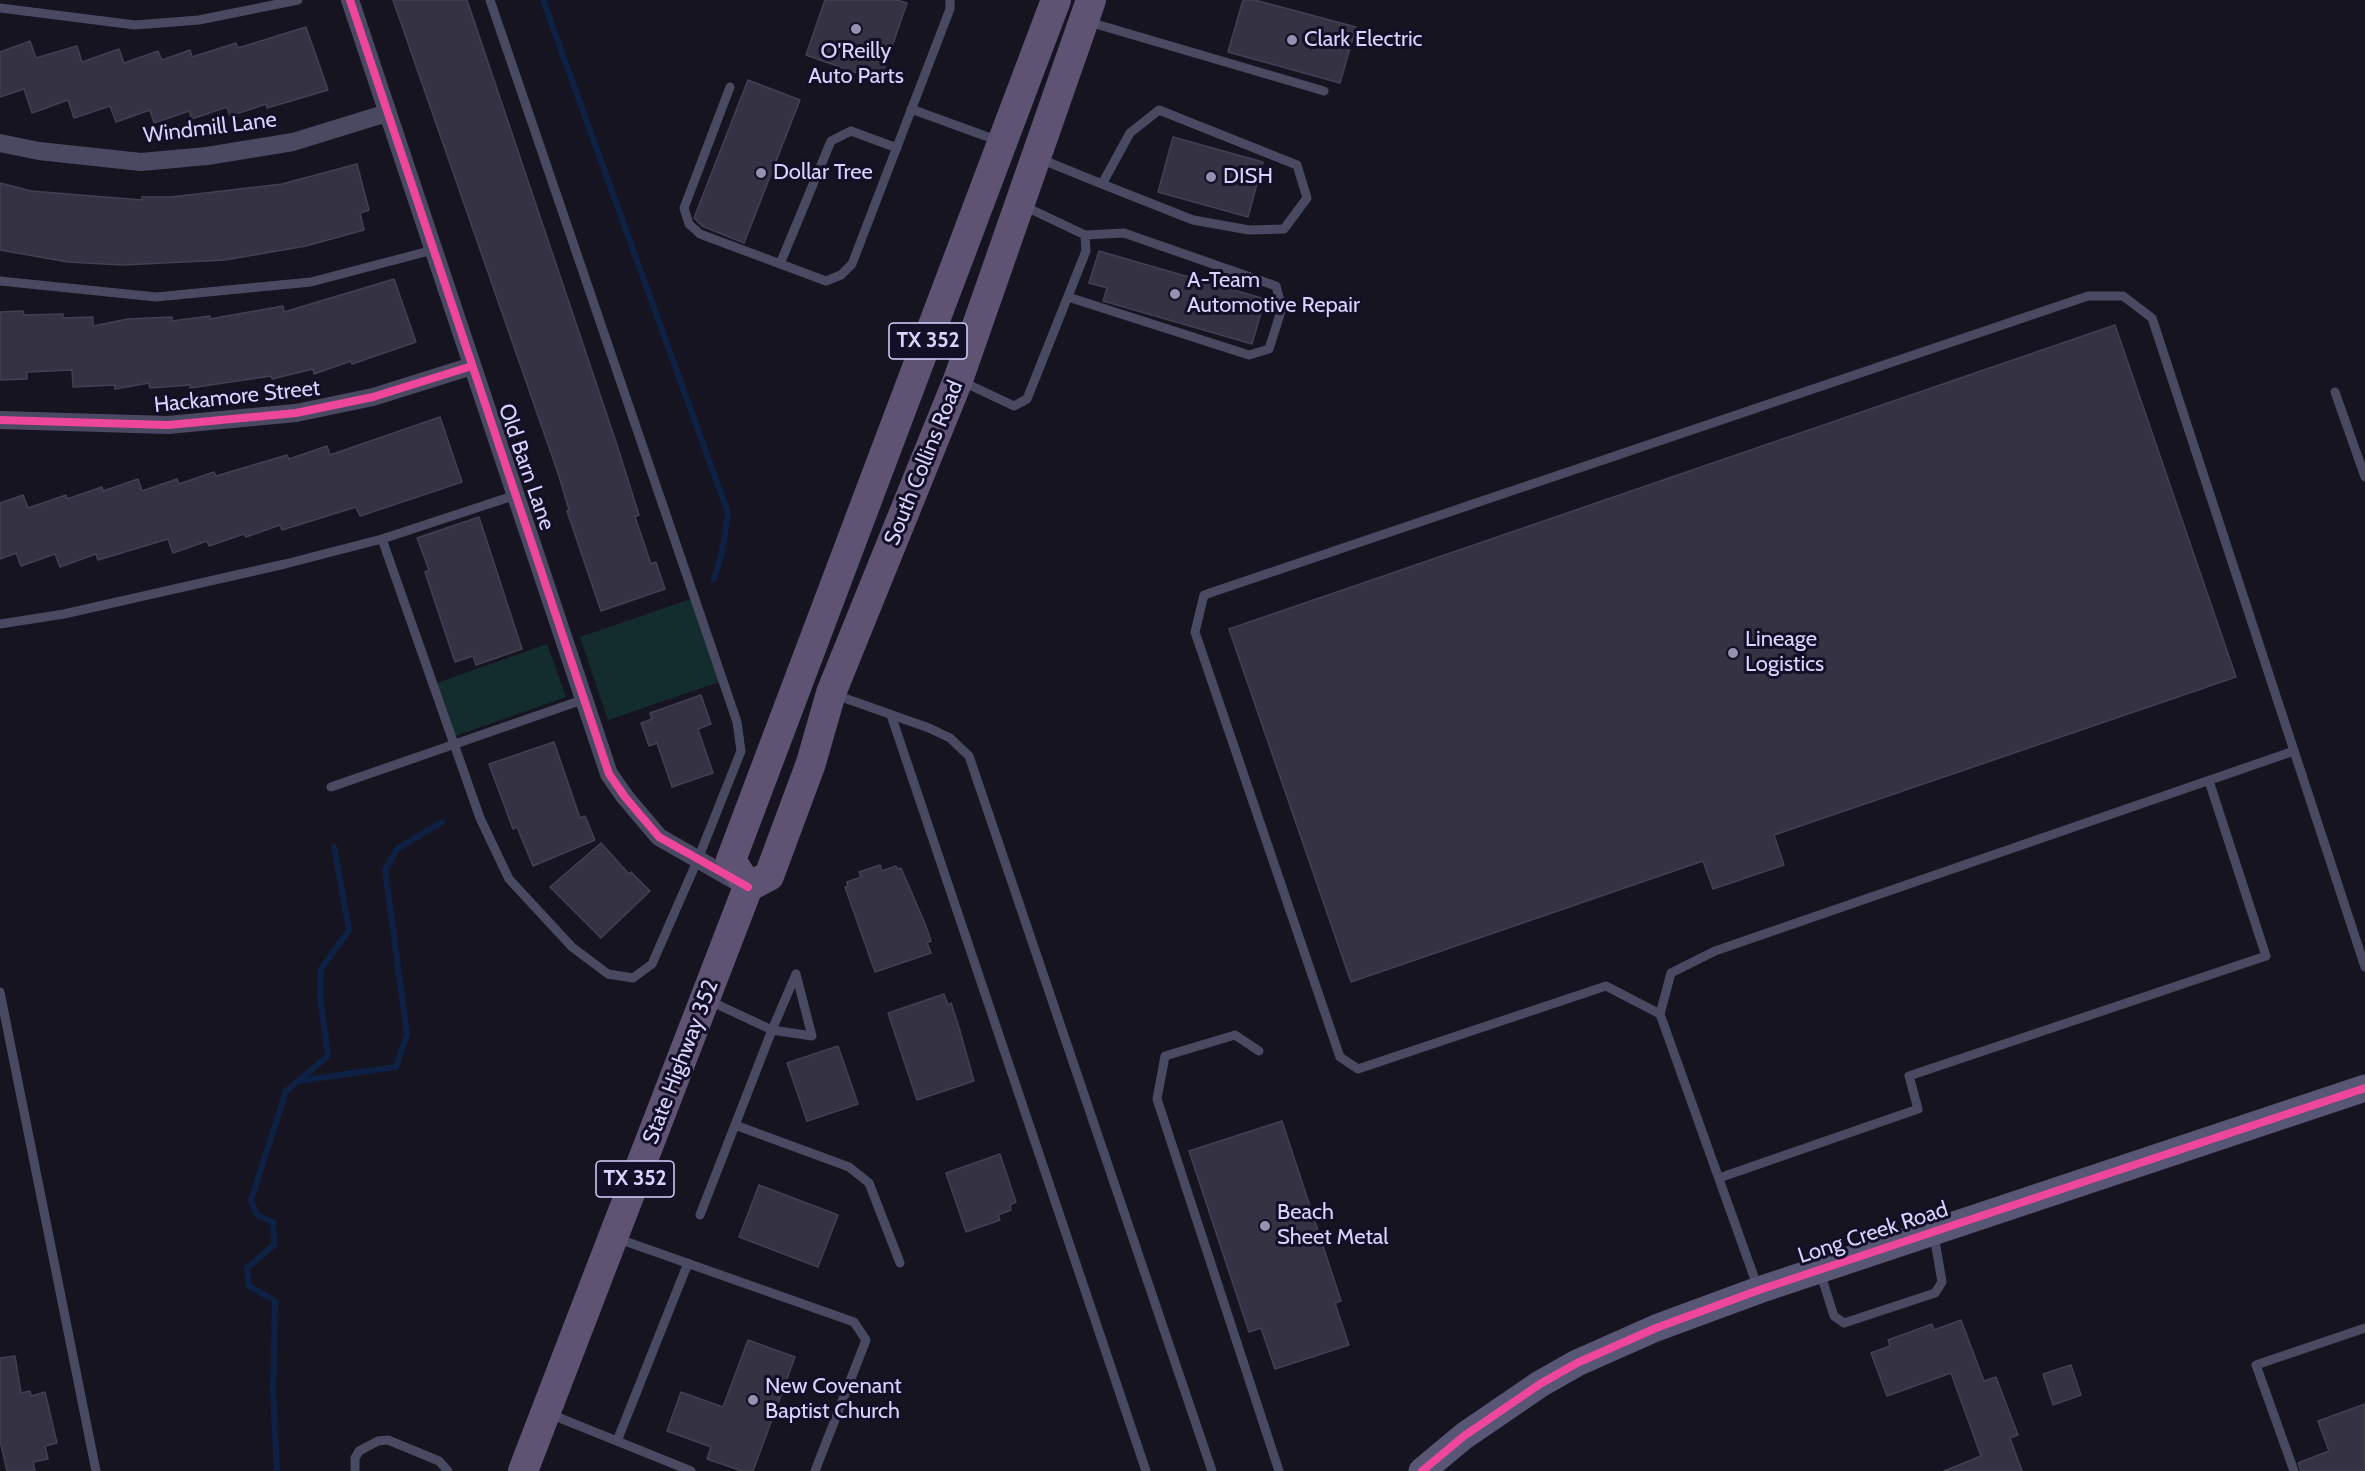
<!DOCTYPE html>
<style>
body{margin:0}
canvas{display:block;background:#161421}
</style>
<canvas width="2365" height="1471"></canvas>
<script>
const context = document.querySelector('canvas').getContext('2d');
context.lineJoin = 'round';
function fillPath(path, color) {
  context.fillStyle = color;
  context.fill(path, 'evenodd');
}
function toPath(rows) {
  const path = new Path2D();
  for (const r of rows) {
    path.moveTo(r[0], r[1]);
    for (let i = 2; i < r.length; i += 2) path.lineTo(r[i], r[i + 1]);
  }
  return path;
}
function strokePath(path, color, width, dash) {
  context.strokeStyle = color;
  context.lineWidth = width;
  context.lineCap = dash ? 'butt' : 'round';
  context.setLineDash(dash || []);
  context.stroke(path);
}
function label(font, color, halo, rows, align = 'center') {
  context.font = font + ' Cabin,sans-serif';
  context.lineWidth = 6;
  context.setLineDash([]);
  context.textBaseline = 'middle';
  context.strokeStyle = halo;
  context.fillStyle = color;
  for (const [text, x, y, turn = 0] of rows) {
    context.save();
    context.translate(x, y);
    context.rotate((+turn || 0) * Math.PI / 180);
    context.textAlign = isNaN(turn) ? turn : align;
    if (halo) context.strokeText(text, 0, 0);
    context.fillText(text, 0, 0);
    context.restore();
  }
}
const green = toPath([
 [691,599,719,682,608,720,580,637],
 [547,644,566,697,455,736,437,683]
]);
const stream = toPath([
 [543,0,728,513,722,553,714,579],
 [299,1081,396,1067,407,1034,385,870,397,849,442,822],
 [277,1471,273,1391,275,1301,249,1286,247,1268,274,1245,273,1222,257,1215,251,1200,286,1091,328,1056,320,996,321,969,349,930,334,847]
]);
const building = toPath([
 [393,0,467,0,617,445,639,515,635,517,651,564,656,562,665,589,601,611,567,511,569,510,558,473,393,0],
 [825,0,897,0,907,3,880,81,806,55,825,0],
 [1243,0,1255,0,1356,27,1340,83,1228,52,1243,0],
 [306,27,328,90,267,108,266,104,230,116,227,107,192,119,189,111,154,123,150,110,116,122,110,106,74,118,68,100,32,113,24,89,0,97,0,52,30,41,36,58,77,46,82,62,119,49,124,63,158,51,162,60,190,50,192,57,236,43,238,48,306,27],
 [748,80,800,100,744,243,702,226,694,218,748,80],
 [1173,137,1263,162,1248,217,1158,192,1173,137],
 [357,164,369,210,360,213,364,230,306,246,225,260,122,265,68,262,0,250,0,183,31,191,142,200,142,197,171,197,282,184,357,164],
 [1099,251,1265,299,1252,344,1103,301,1107,288,1089,283,1099,251],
 [394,279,416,342,352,364,351,361,314,374,313,369,272,379,271,376,190,388,190,385,150,388,149,383,115,389,115,385,73,387,72,370,27,372,27,379,0,380,0,312,23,311,24,315,63,314,63,318,93,317,93,326,128,319,172,317,172,321,210,316,210,319,283,306,284,312,394,279],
 [2115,325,2236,677,1774,835,1784,865,1713,889,1703,861,1351,982,1229,629,2115,325],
 [440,417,462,482,360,516,356,507,282,530,280,525,246,537,244,534,209,546,207,541,173,553,168,539,98,560,96,554,60,567,55,554,21,566,16,553,0,559,0,503,23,495,28,508,66,495,67,499,102,487,103,491,138,479,142,491,177,479,179,484,214,472,216,476,287,455,289,459,327,446,330,455,440,417],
 [479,517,522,649,476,665,473,656,455,662,425,572,429,570,417,538,479,517],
 [701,695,711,724,698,729,713,773,672,787,657,743,649,746,641,723,652,719,650,713,701,695],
 [554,742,580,818,585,816,595,840,533,866,517,827,513,829,489,764,554,742],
 [601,843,629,874,631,872,650,891,601,938,550,887,601,843],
 [880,865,882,871,896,866,897,869,901,868,926,926,931,941,927,943,931,953,875,972,845,887,848,886,847,882,861,877,859,872,880,865],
 [944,994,948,1005,951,1003,958,1024,974,1081,917,1100,888,1013,944,994],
 [838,1046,858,1104,807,1121,787,1063,838,1046],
 [1282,1121,1341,1301,1335,1303,1349,1345,1275,1369,1261,1328,1249,1332,1189,1151,1282,1121],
 [1000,1154,1016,1202,1010,1205,1011,1210,998,1215,1000,1220,966,1232,946,1173,1000,1154],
 [759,1185,838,1215,818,1267,739,1237,759,1185],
 [1961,1320,1984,1381,1996,1377,2018,1435,2010,1438,2022,1471,1944,1471,1981,1456,1951,1373,1887,1396,1871,1353,1890,1346,1888,1340,1932,1324,1934,1330,1961,1320],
 [748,1340,795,1357,753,1471,742,1471,707,1459,711,1447,667,1431,681,1392,723,1407,748,1340],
 [15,1356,21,1393,30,1391,31,1396,45,1392,57,1443,45,1446,48,1459,33,1462,35,1471,7,1471,0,1440,0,1358,15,1356],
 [2071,1365,2081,1395,2053,1405,2043,1374,2071,1365],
 [2365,1404,2365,1471,2301,1471,2298,1463,2329,1451,2318,1421,2365,1404]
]);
const lane = toPath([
 [0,8,135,25,199,20,298,0],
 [1089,22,1324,91],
 [730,87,684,208,689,224,700,234,826,281,841,275,852,264,950,9,950,0],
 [911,109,999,141],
 [1038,158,1102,184,1193,220,1249,230,1284,229,1307,198,1297,165,1159,110,1130,133,1102,184],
 [780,264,831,141,851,131,897,148],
 [0,281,156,297,311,282,433,250],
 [1068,297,1249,355,1269,349,1282,308,1276,286,1124,233,1085,235],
 [961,381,1014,406,1027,399,1086,251,1085,235,1024,206],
 [2335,392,2365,477],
 [382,539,480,818,509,879,572,947,608,974,633,978,652,964,698,859,741,751,737,722,490,0],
 [0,624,64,614,285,564,382,539,516,495],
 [833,694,929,728,950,738,969,756,1212,1471],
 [891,715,1146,1471],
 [331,787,585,699],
 [796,974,812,1036,772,1030,796,974],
 [0,992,96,1471],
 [1660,1014,1671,973,1715,951,2294,751],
 [1259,1051,1235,1035,1165,1056,1157,1099,1279,1471],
 [735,1125,849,1167,869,1183,900,1263],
 [1719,1178,1918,1109,1909,1076,2266,956,2209,781],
 [700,1215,772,1030,710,1001],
 [616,1238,854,1322,866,1340,815,1471],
 [1820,1272,1834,1316,1844,1323,1935,1293,1942,1282,1934,1235],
 [1758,1288,1660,1014,1606,986,1358,1069,1340,1057,1195,632,1204,595,2088,296,2123,296,2152,318,2365,967],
 [550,1414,691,1471],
 [617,1441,688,1263],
 [355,1471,355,1458,359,1451,378,1441,388,1440,439,1461,448,1471],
 [2294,1471,2256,1365,2365,1328]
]);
const street = toPath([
 [350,0,609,774,625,797,659,837,741,884],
 [0,143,39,151,141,162,207,156,293,142,387,113],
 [0,420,168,425,296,413,373,397,472,366]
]);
const secondary = toPath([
 [1422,1471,1464,1436,1540,1384,1577,1363,1656,1328,1759,1290,2365,1088]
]);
const primary = toPath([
 [748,887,731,860,1056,0],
 [523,1471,748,887,769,876,811,763,831,693,958,380,1091,0]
]);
const cycleway = toPath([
 [350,0,609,774,625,797,659,837,748,887],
 [0,420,168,425,296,413,373,397,472,366],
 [1422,1471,1464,1436,1540,1384,1577,1363,1656,1328,1759,1290,2365,1088]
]);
const markers = [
 [856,29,6,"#9591b1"],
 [1292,40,6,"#9591b1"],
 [761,173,6,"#9591b1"],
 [1211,177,6,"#9591b1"],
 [1175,294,6,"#9591b1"],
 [1733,653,6,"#9591b1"],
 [1265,1226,6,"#9591b1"],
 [753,1400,6,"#9591b1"]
];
const shields = [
 [928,341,78],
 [635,1179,78]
];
const shieldNames = [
 ["TX 352",928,341],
 ["TX 352",635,1179]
];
const poiNames = [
 ["Clark Electric",1304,40],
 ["O'Reilly",856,52,"center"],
 ["Auto Parts",856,77,"center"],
 ["Dollar Tree",773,173],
 ["DISH",1223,177],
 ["A-Team",1187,281],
 ["Automotive Repair",1187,306],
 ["Lineage",1745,640],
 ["Logistics",1745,665],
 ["Beach",1277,1213],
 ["Sheet Metal",1277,1238],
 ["New Covenant",765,1387],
 ["Baptist Church",765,1412]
];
const streetNames = [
 ["Windmill Lane",210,128,-7],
 ["Hackamore Street",237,397,-6],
 ["South Collins Road",924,463,-68],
 ["Old Barn Lane",526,467,71],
 ["State Highway 352",681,1062,-69],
 ["Long Creek Road",1873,1233,-18]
];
fillPath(green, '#132c2d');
strokePath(stream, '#0d2144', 6);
fillPath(building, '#343243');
strokePath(building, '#433f54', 1.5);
strokePath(lane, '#4a4962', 9);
strokePath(street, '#4a4962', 18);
strokePath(secondary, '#575674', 27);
strokePath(primary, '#5e5373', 30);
strokePath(cycleway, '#ed469a', 8);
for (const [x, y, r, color] of markers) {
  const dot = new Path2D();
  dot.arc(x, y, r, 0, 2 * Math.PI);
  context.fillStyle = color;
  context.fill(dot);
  strokePath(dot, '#130f26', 2);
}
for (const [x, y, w] of shields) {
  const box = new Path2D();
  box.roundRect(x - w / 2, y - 18, w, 36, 4.5);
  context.fillStyle = '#130f26';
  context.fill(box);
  strokePath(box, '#d9d4ff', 1.5);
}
label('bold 21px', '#d9d4ff', null, shieldNames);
label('22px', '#d9d4ff', '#130f26', poiNames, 'left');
label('22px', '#d9d4ff', '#130f26', streetNames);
</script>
